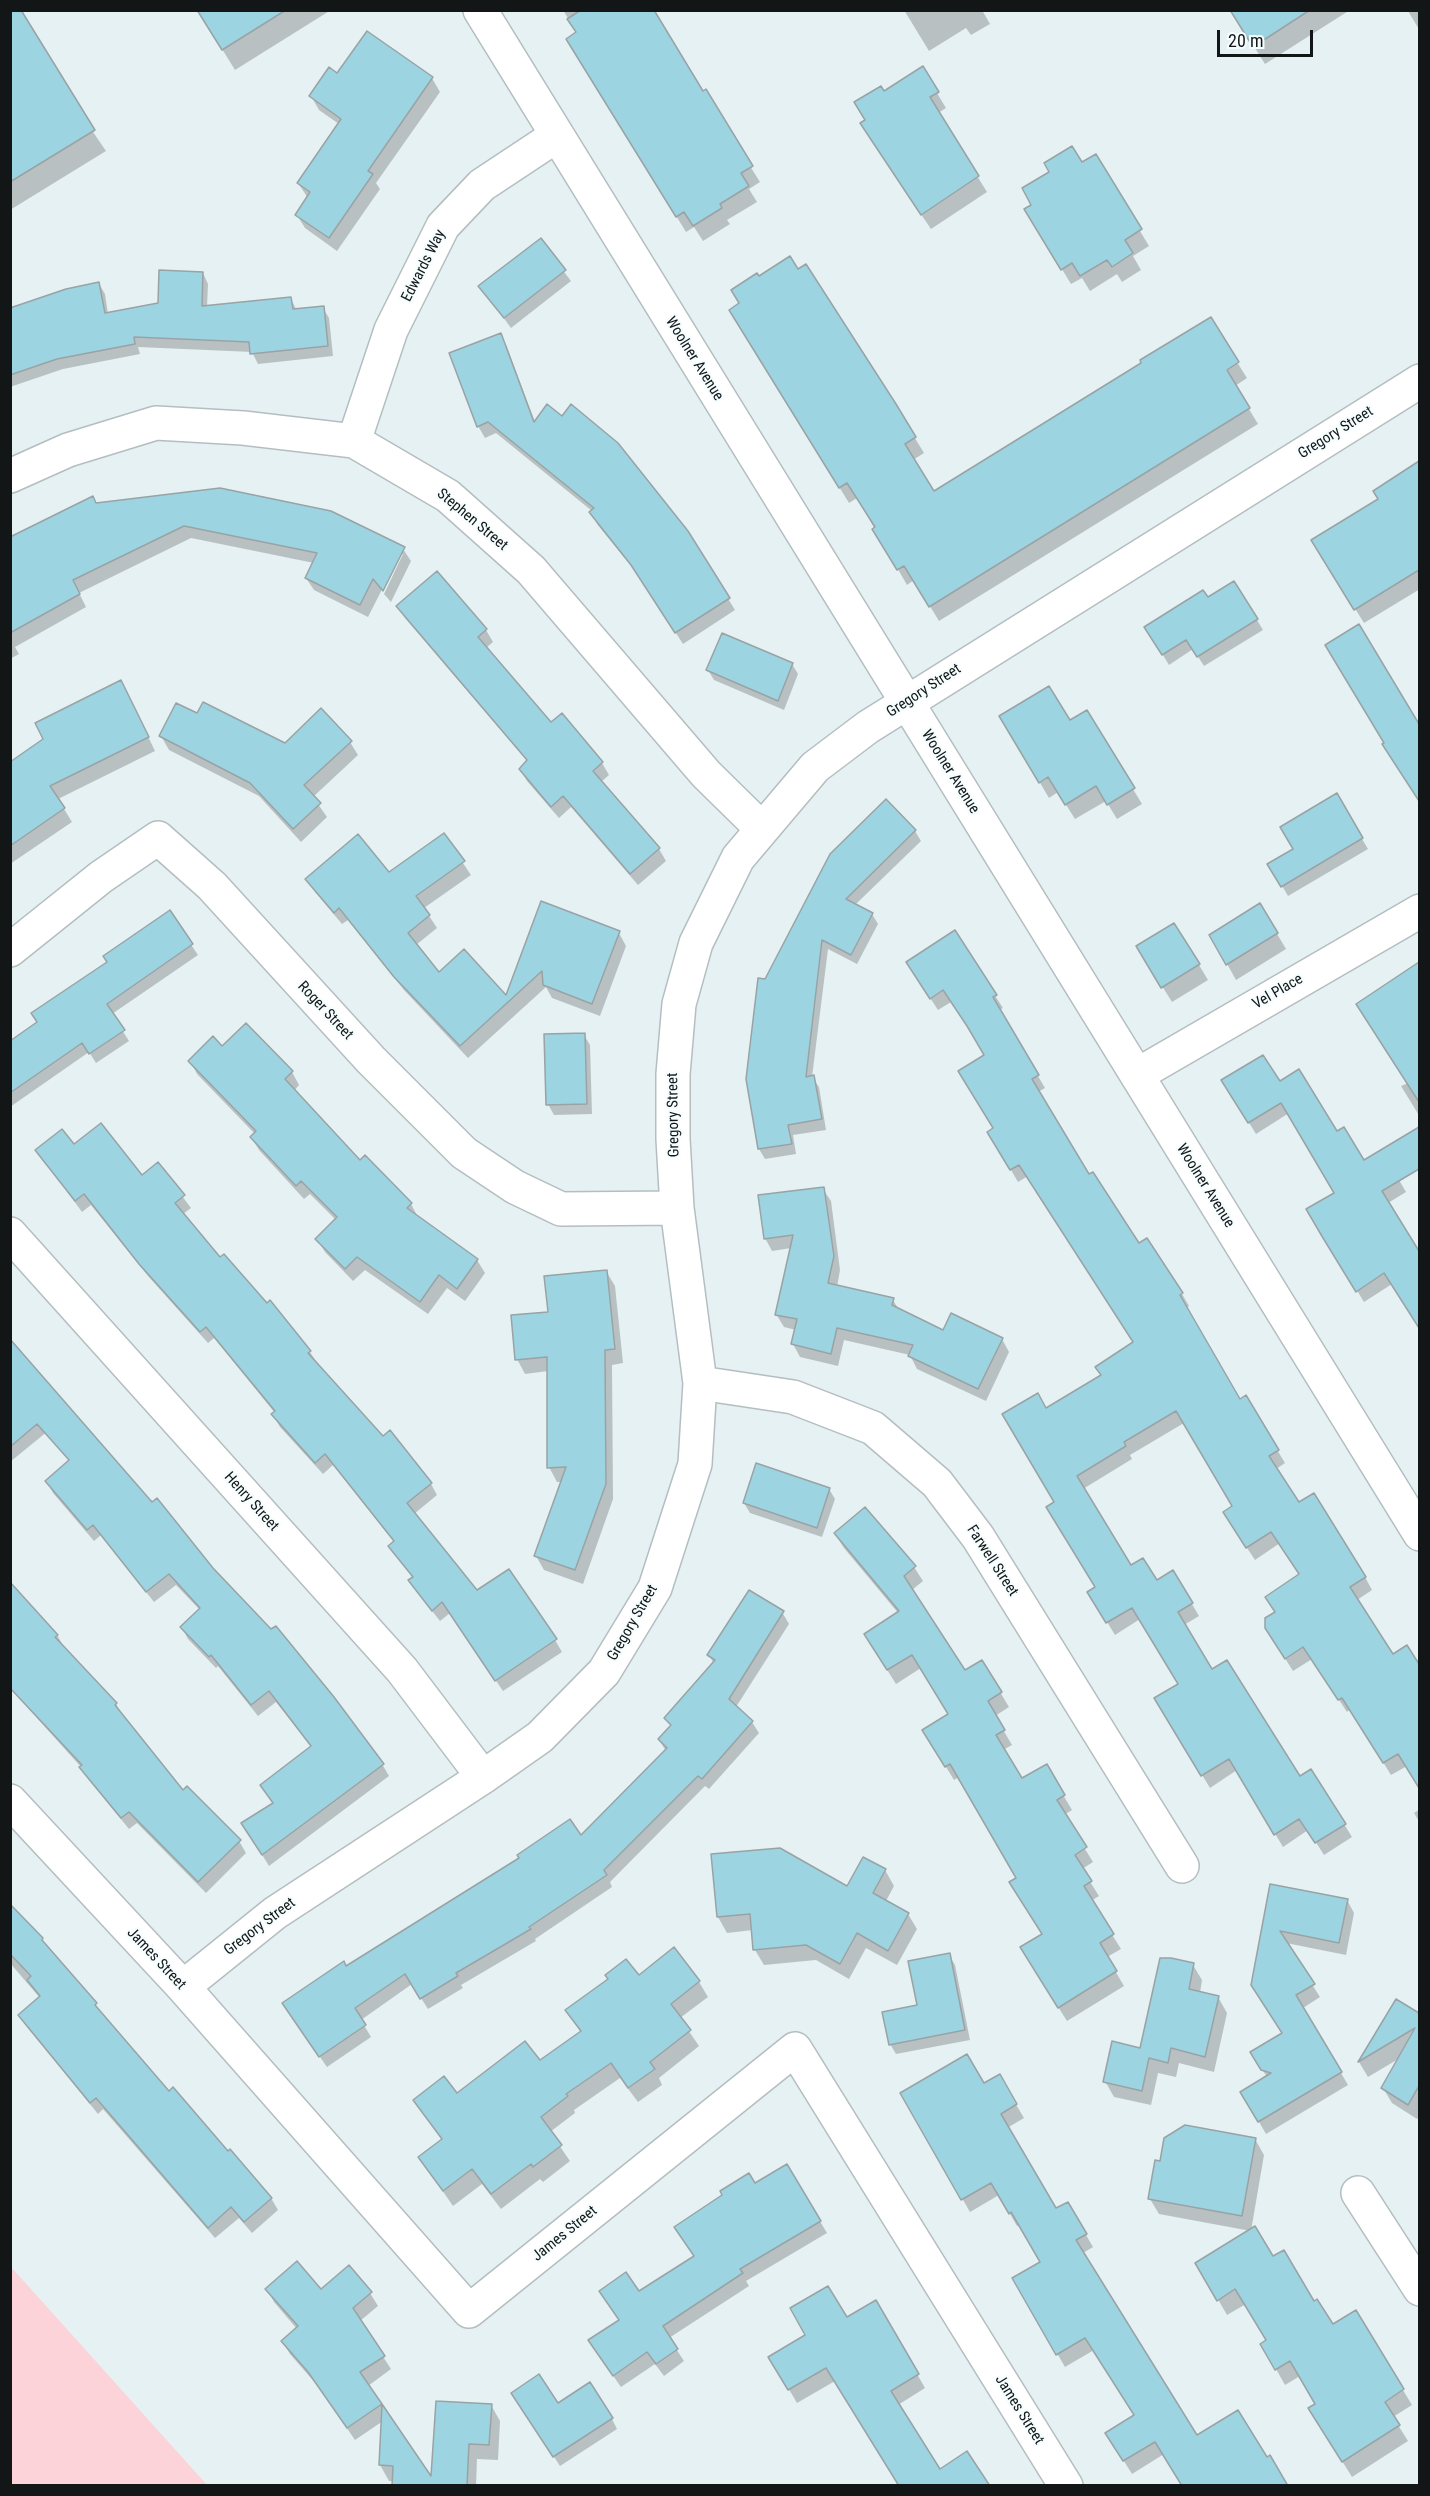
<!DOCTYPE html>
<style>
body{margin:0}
#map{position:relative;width:1430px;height:2496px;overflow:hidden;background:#e6f1f3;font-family:"Roboto Condensed",sans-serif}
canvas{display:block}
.frame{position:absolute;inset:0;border:12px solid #121617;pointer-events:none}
.scale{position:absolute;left:1217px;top:30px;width:96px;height:27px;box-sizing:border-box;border:3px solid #121617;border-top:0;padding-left:8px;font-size:18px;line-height:21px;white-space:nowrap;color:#121617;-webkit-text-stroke:4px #f6fdff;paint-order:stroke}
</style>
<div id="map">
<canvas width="1430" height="2496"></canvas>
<div class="frame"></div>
<div class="scale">20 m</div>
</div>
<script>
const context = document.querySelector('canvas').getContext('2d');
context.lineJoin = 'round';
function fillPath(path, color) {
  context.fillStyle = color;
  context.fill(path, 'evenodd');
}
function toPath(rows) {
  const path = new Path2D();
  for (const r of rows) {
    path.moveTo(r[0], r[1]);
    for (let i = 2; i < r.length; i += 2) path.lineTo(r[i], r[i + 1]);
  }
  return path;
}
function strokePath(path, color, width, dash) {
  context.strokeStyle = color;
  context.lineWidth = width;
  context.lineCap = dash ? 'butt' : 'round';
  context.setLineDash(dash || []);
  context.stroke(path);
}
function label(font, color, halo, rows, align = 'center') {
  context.font = font + ' "Roboto Condensed",sans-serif';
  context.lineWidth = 4.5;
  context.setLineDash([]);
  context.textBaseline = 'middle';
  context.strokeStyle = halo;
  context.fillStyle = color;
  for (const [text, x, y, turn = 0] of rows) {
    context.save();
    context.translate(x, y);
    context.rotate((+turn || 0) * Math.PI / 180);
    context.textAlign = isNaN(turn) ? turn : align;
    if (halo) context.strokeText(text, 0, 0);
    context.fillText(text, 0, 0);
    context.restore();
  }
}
const green = toPath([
 [11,2267,207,2485,11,2485]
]);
const shadow = toPath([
 [10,10,106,151,10,210],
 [198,10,331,10,235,70],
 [563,10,652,10,760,182,749,189,757,202,727,220,730,224,703,241,694,227,686,232,577,54,577,33],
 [904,10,982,10,990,24,971,35,966,28,929,51],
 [1231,10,1350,10,1265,64],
 [1408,10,1420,10,1420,31,1408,11],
 [338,75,432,78,440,92,376,183,380,189,337,251,305,228,297,215,308,198,298,183,339,124,319,110,311,96],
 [883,93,937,93,946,108,938,113,987,192,931,229,870,139,867,120],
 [1095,156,1149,246,1133,256,1141,270,1122,282,1117,274,1090,291,1082,278,1071,284,1035,225,1082,164],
 [540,240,571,281,511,328,480,286],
 [203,273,208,284,207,307,291,299,296,309,323,308,329,318,333,356,258,364,252,352,138,347,140,354,63,369,10,387,10,309,99,284,105,294,108,314,159,304],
 [1210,319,1247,378,1235,386,1258,424,939,621,914,580,907,585,857,498,849,503,740,326,895,405,924,453,913,460,933,493,1143,364],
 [500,335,507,347,535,422,562,419,687,532,735,610,683,644,640,577,597,524,592,511,496,433,485,438,478,426],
 [1420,463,1420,589,1364,623,1321,554,1380,500,1375,491],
 [96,504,403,549,411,561,391,602,384,594,403,554,400,554,368,617,314,590,306,578,314,563,191,538,79,593,86,607,15,647,19,654,10,659,10,548],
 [437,573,486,630,493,642,486,648,551,724,561,715,602,763,609,775,601,782,659,849,666,861,638,885,571,807,559,818,527,781,520,769,528,762,405,618,398,607],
 [1207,599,1257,620,1263,630,1204,666,1193,649,1169,665,1146,627],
 [792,664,798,674,784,710,714,680,708,670],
 [128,695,155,751,58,799,72,822,10,864,10,764],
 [1070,722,1133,789,1142,804,1117,819,1106,801,1075,819,1058,792,1049,798,1010,732],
 [1420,722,1420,800,1392,758,1386,744],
 [161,736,285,744,350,742,358,755,313,797,327,817,301,842,259,796,169,750],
 [1336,795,1368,849,1288,896,1270,865,1295,849],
 [915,831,921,841,855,905,872,914,878,924,857,964,828,949,812,1077,819,1087,826,1130,793,1135,796,1154,765,1159,759,1149,766,980,831,855],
 [444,835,471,875,424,908,437,928,416,945,439,974,506,998,542,903,619,933,626,946,600,1016,552,998,546,987,468,1058,404,990,348,920,342,924,315,892,307,879,389,874],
 [1260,905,1286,949,1236,980,1211,935],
 [169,912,198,955,112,1014,129,1041,96,1063,89,1052,10,1107,10,1043,39,1022],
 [954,932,1003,1008,999,1010,1045,1088,1038,1092,1089,1176,1139,1246,1182,1294,1189,1306,1186,1308,1240,1401,1245,1397,1285,1463,1276,1469,1299,1504,1365,1577,1372,1590,1357,1600,1393,1656,1406,1647,1420,1668,1420,1786,1407,1766,1391,1775,1350,1709,1347,1712,1312,1659,1293,1671,1274,1641,1276,1613,1300,1575,1280,1543,1255,1560,1232,1525,1234,1507,1184,1423,1130,1455,1132,1459,1083,1489,1131,1567,1157,1582,1173,1572,1199,1616,1184,1625,1211,1671,1299,1778,1344,1824,1352,1837,1324,1855,1308,1830,1283,1847,1237,1770,1210,1788,1156,1699,1179,1685,1140,1619,1115,1635,1089,1592,1097,1588,1056,1503,1102,1376,1135,1343,1028,1176,1018,1182,989,1132,996,1135,986,1056,951,1002,938,1010,915,975],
 [1147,962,1199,965,1208,980,1172,1002],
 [1420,964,1420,1117,1401,1086,1408,1083,1358,1004],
 [584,1035,590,1045,592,1114,554,1115,548,1104],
 [222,1048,292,1072,299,1085,294,1091,360,1162,365,1157,411,1204,419,1219,477,1260,485,1273,465,1301,447,1288,428,1314,365,1270,353,1281,325,1252,317,1239,336,1220,310,1194,304,1199,259,1150,251,1137,255,1134,197,1074,190,1061],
 [1279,1083,1336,1134,1363,1162,1382,1151,1406,1192,1388,1203,1420,1254,1420,1326,1392,1284,1364,1302,1308,1210,1336,1193,1289,1113,1256,1134,1230,1092],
 [74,1146,141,1177,158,1164,191,1208,183,1214,220,1259,310,1352,317,1363,383,1438,431,1484,437,1495,414,1514,477,1592,555,1640,562,1652,503,1691,450,1613,440,1621,417,1592,410,1580,413,1578,390,1546,394,1542,333,1465,323,1474,280,1427,273,1415,275,1413,214,1338,208,1343,148,1276,91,1205,82,1212,37,1150],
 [823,1189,831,1201,840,1270,837,1287,893,1300,899,1310,944,1332,1002,1339,1009,1352,986,1401,917,1369,910,1355,844,1340,838,1366,800,1357,793,1344,796,1330,784,1327,776,1314,791,1248,772,1251,765,1238],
 [606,1271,615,1286,623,1363,612,1365,613,1499,583,1584,544,1570,536,1556,563,1482,557,1482,549,1467,548,1371,525,1374,517,1359,550,1313],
 [10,1341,70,1413,10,1462],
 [47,1481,212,1569,382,1764,389,1776,269,1866,250,1835,274,1804,262,1785,312,1748,276,1702,258,1716,218,1666,216,1668,188,1639,182,1628,200,1610,176,1585,154,1602,101,1535,94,1541,53,1493],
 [829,1489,835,1499,822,1537,750,1513,744,1503],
 [835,1534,914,1567,923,1581,912,1590,965,1672,982,1662,1009,1707,995,1716,1012,1745,1003,1750,1022,1781,1046,1766,1072,1810,1064,1815,1093,1862,1082,1869,1099,1896,1091,1901,1121,1949,1107,1957,1124,1986,1067,2021,1030,1962,1043,1935,1018,1878,959,1777,954,1780,924,1731,950,1715,921,1668,896,1684,874,1649,899,1614,844,1548],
 [10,1587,57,1635,64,1647,116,1704,123,1716,183,1792,239,1841,246,1853,206,1893,137,1823,129,1829,88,1779,81,1767,10,1688],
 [782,1612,789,1624,736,1707,752,1722,759,1733,709,1789,705,1786,610,1882,612,1887,535,1939,536,1941,461,1985,463,1988,428,2009,412,1984,361,2020,371,2037,327,2067,291,2015,346,1968,580,1838,666,1751,659,1740,671,1727,666,1718,714,1664,709,1655],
 [1420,1809,1420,1823,1414,1813],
 [712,1855,848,1888,885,1870,894,1886,886,1901,908,1914,917,1929,897,1965,866,1948,849,1979,816,1960,764,1965,755,1950,753,1930,727,1933,718,1917],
 [1272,1886,1347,1900,1354,1913,1346,1955,1286,1943,1320,1997,1303,2008,1348,2085,1266,2134,1242,2092,1267,2077,1252,2053,1283,2034],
 [10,1906,42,1939,48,1949,95,2004,102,2016,169,2093,271,2198,278,2210,252,2233,239,2218,215,2238,103,2109,98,2114,27,2027,20,2015,40,1998,10,1963],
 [949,1955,955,1965,970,2040,896,2054,890,2044,918,2006],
 [1193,1965,1202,1980,1200,1993,1218,1997,1227,2013,1214,2072,1179,2063,1176,2077,1158,2073,1151,2105,1114,2097,1105,2081,1141,2049],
 [639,1977,699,1982,708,1997,680,2018,699,2046,659,2078,662,2085,638,2102,620,2078,574,2110,575,2113,550,2132,570,2161,543,2182,540,2179,501,2209,482,2184,453,2206,420,2158,442,2140,415,2101,456,2095,540,2062,581,2033,567,2010],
 [1397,2001,1420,2016,1420,2116,1417,2119,1392,2103,1383,2088,1400,2058,1368,2077,1359,2062],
 [999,2076,1024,2118,1007,2128,1056,2211,1068,2204,1093,2247,1083,2253,1164,2454,1132,2474,1115,2447,1135,2416,1094,2350,1065,2367,1014,2279,1042,2263,1020,2225,1017,2226,999,2195,970,2212,902,2094,983,2085],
 [1255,2139,1264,2155,1251,2231,1332,2326,1403,2390,1412,2405,1393,2417,1408,2441,1352,2477,1319,2424,1317,2404,1300,2376,1285,2385,1262,2344,1268,2341,1246,2304,1227,2315,1197,2263,1251,2231,1159,2214,1150,2199],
 [787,2166,827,2233,746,2281,749,2286,669,2338,684,2361,664,2376,655,2364,621,2387,597,2353,620,2321,601,2292,639,2294,695,2257],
 [267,2289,370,2293,378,2306,360,2321,391,2369,368,2386,432,2480,491,2405,500,2421,498,2460,477,2459,476,2486,394,2486,394,2481,389,2481,380,2465,383,2421,355,2440,317,2385,290,2354,282,2341,297,2329,274,2302],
 [876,2302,925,2388,898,2405,939,2471,901,2486,835,2381,797,2403,770,2357,847,2319],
 [519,2403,612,2419,617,2429,560,2466]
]);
const building = toPath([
 [10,10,21,10,95,130,10,182,10,10],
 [197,10,286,10,222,50,197,10],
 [581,10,654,10,703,91,706,89,753,166,741,173,749,186,720,204,722,208,693,226,684,212,676,217,566,39,576,32,567,19,581,10],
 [1230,10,1310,10,1253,47,1230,10],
 [367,31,433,77,368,171,373,174,329,238,295,215,310,192,297,183,341,119,309,96,329,67,337,73,367,31],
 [923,66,939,92,930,97,979,176,921,215,860,123,865,120,854,102,881,86,884,91,923,66],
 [1072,146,1082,162,1096,154,1142,229,1125,240,1133,253,1112,267,1107,260,1080,276,1072,263,1061,270,1024,209,1031,205,1022,188,1049,172,1044,163,1072,146],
 [541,238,566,270,504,318,478,286,541,238],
 [790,256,798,269,806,264,896,404,916,437,905,444,934,491,1141,363,1140,360,1211,317,1239,362,1227,370,1250,408,929,607,904,566,897,570,872,529,875,527,847,483,839,488,729,310,739,303,731,290,757,273,759,276,790,256],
 [159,270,203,272,202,306,291,297,293,309,324,306,328,346,250,354,249,342,134,337,135,344,57,359,10,375,10,308,66,289,99,282,105,313,158,303,159,270],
 [501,333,534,422,547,404,562,416,571,404,618,443,688,531,730,598,675,633,631,565,589,512,594,508,488,422,477,427,449,353,501,333],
 [1419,461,1419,570,1354,610,1311,540,1378,499,1373,491,1419,461],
 [220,488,331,511,405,547,383,591,373,579,360,605,305,578,317,553,184,526,73,580,80,594,10,633,10,537,93,496,96,503,220,488],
 [437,571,487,629,478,637,551,722,562,713,603,762,593,771,660,848,630,874,563,796,551,807,519,769,527,760,396,606,437,571],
 [1234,581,1258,619,1197,657,1186,640,1162,655,1144,627,1203,590,1208,597,1234,581],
 [1359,624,1419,724,1419,801,1382,744,1384,743,1325,645,1359,624],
 [722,633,793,663,778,701,706,670,722,633],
 [121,680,149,737,50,786,65,808,10,846,10,762,43,739,35,723,121,680],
 [1049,686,1070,720,1087,710,1135,788,1107,805,1096,786,1065,805,1048,777,1039,783,999,716,1049,686],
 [203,702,285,743,321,708,352,741,304,785,321,803,293,829,250,783,159,736,176,703,197,713,203,702],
 [1337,793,1363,838,1281,887,1267,864,1293,849,1280,827,1337,793],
 [886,799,916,830,846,899,873,913,851,955,822,940,806,1077,814,1075,822,1119,788,1125,792,1144,758,1149,746,1079,758,978,765,979,830,854,886,799],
 [444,833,465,861,416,896,430,915,408,933,439,972,464,949,506,995,541,901,620,931,592,1004,543,985,542,971,460,1046,394,977,339,908,334,913,305,879,358,834,389,872,444,833],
 [1260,903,1278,933,1226,965,1209,935,1260,903],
 [170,910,193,944,107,1004,125,1030,89,1054,82,1043,10,1093,10,1041,37,1022,31,1013,107,962,103,956,170,910],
 [1174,923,1200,964,1161,988,1136,946,1174,923],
 [955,930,997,995,993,997,1039,1075,1032,1079,1089,1174,1093,1172,1139,1243,1147,1238,1183,1293,1180,1295,1240,1399,1246,1395,1279,1450,1269,1456,1299,1502,1314,1493,1366,1577,1350,1587,1393,1654,1407,1645,1419,1664,1419,1788,1398,1754,1383,1763,1342,1698,1338,1700,1303,1647,1285,1659,1265,1628,1265,1618,1275,1612,1265,1597,1299,1574,1271,1532,1246,1548,1223,1512,1232,1506,1176,1411,1124,1442,1126,1446,1077,1476,1131,1565,1143,1558,1157,1580,1173,1570,1193,1603,1178,1612,1212,1669,1227,1660,1300,1776,1311,1769,1346,1824,1315,1843,1299,1819,1274,1835,1229,1759,1201,1776,1154,1698,1178,1684,1132,1608,1106,1623,1087,1592,1095,1587,1046,1507,1054,1502,1002,1414,1038,1393,1046,1408,1101,1375,1095,1367,1133,1342,1019,1165,1010,1170,987,1132,993,1128,958,1071,984,1055,967,1026,943,990,930,999,906,962,955,930],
 [1419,962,1419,1102,1356,1004,1419,962],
 [246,1023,293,1071,285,1079,360,1160,365,1155,412,1203,407,1208,478,1259,457,1289,439,1275,420,1302,357,1257,345,1269,315,1239,337,1217,301,1181,296,1186,250,1137,256,1131,188,1061,213,1036,222,1046,246,1023],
 [585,1033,587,1104,546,1105,544,1034,585,1033],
 [1263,1055,1280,1081,1299,1069,1337,1131,1344,1127,1364,1160,1419,1127,1419,1169,1382,1191,1419,1251,1419,1328,1384,1273,1356,1292,1323,1238,1306,1209,1334,1193,1281,1103,1248,1123,1221,1080,1263,1055],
 [101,1123,142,1175,158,1162,185,1195,175,1203,220,1257,224,1254,267,1303,270,1300,311,1351,308,1353,383,1436,390,1430,432,1483,407,1503,477,1590,509,1569,557,1639,495,1681,442,1602,432,1611,408,1580,413,1577,388,1546,394,1541,325,1454,315,1463,271,1414,275,1411,206,1327,200,1332,139,1264,84,1194,75,1201,35,1150,62,1129,74,1144,101,1123],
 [824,1187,834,1256,828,1283,894,1298,892,1305,943,1330,951,1313,1003,1338,978,1389,908,1356,913,1345,837,1328,831,1354,791,1344,797,1319,775,1315,793,1235,764,1239,758,1195,824,1187],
 [607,1270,615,1349,605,1350,606,1484,575,1570,534,1556,566,1467,547,1468,547,1357,515,1360,511,1315,548,1312,544,1276,607,1270],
 [10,1339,152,1502,157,1498,213,1568,271,1629,276,1626,334,1697,384,1764,262,1855,241,1823,273,1803,260,1785,311,1746,269,1691,251,1705,211,1655,209,1657,180,1627,200,1608,169,1574,146,1592,93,1525,87,1530,45,1481,69,1460,37,1424,10,1447,10,1339],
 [756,1463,830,1488,817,1528,743,1503,756,1463],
 [865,1507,916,1566,904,1576,965,1670,982,1660,1002,1692,988,1701,1005,1730,996,1735,1022,1778,1047,1764,1065,1795,1057,1800,1087,1847,1075,1855,1092,1881,1084,1886,1114,1934,1100,1943,1117,1971,1058,2008,1020,1947,1042,1934,1009,1882,1016,1878,950,1764,945,1767,922,1730,948,1714,912,1655,887,1670,864,1634,899,1611,834,1533,865,1507],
 [10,1582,58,1635,55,1637,117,1703,115,1705,183,1790,187,1786,241,1840,198,1882,129,1812,121,1818,79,1767,82,1765,10,1688,10,1582],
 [749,1590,784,1611,729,1699,753,1721,702,1779,698,1776,604,1870,607,1875,529,1927,531,1929,456,1973,458,1976,420,1999,405,1974,355,2008,366,2025,319,2057,282,2003,344,1961,346,1966,519,1858,517,1855,570,1819,581,1835,667,1748,658,1739,671,1725,664,1718,715,1660,707,1655,749,1590],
 [780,1848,847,1886,863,1857,886,1869,873,1893,909,1913,888,1951,857,1933,840,1964,806,1945,753,1950,750,1914,717,1917,711,1854,780,1848],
 [1270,1884,1348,1899,1339,1943,1280,1931,1315,1984,1296,1995,1342,2072,1258,2122,1240,2092,1271,2073,1261,2070,1250,2052,1282,2033,1251,1985,1270,1884],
 [10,1904,43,1938,42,1940,97,2003,95,2005,169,2091,173,2087,228,2151,230,2149,272,2198,244,2222,231,2207,208,2228,96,2098,90,2103,18,2015,40,1996,27,1980,31,1976,10,1954,10,1904],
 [674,1947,700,1981,671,2004,691,2030,650,2062,655,2069,628,2088,611,2063,566,2094,568,2096,541,2117,562,2145,533,2167,531,2164,491,2194,472,2169,443,2191,418,2157,442,2139,413,2100,444,2076,457,2093,525,2041,540,2060,581,2031,565,2010,608,1979,605,1975,626,1959,639,1975,674,1947],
 [950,1953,965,2030,889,2045,882,2012,917,2005,908,1961,950,1953],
 [1160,1958,1171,1958,1194,1963,1189,1989,1219,1996,1205,2057,1171,2048,1168,2063,1149,2058,1142,2091,1103,2082,1112,2041,1140,2048,1160,1958],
 [1396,1999,1419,2013,1419,2086,1408,2105,1381,2088,1415,2028,1358,2062,1396,1999],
 [967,2054,984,2083,1000,2074,1017,2104,1001,2114,1056,2208,1068,2202,1087,2234,1076,2240,1197,2435,1238,2410,1267,2457,1270,2455,1288,2486,1182,2486,1155,2442,1123,2461,1105,2433,1134,2415,1085,2338,1056,2355,1012,2278,1040,2262,1011,2212,1009,2214,991,2183,961,2200,900,2093,967,2054],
 [1185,2125,1256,2138,1242,2216,1148,2199,1155,2160,1160,2161,1164,2138,1185,2125],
 [787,2164,821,2221,740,2269,743,2273,663,2326,678,2349,656,2364,647,2352,613,2376,588,2340,619,2320,599,2291,626,2272,639,2291,694,2256,674,2227,722,2195,720,2191,749,2173,755,2183,787,2164],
 [1255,2226,1273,2256,1284,2250,1314,2301,1317,2299,1333,2324,1356,2310,1404,2389,1385,2402,1400,2425,1342,2462,1308,2408,1315,2404,1290,2361,1275,2370,1260,2344,1266,2340,1235,2289,1217,2301,1195,2263,1255,2226],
 [297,2261,321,2289,349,2265,372,2292,353,2308,385,2356,360,2372,382,2404,347,2428,308,2372,281,2341,298,2326,265,2289,297,2261],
 [828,2286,847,2317,876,2300,919,2374,891,2391,940,2469,967,2451,990,2486,899,2486,826,2368,788,2390,768,2357,805,2335,790,2308,828,2286],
 [539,2374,558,2403,590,2382,613,2418,553,2457,511,2393,539,2374],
 [436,2401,492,2404,489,2445,469,2444,467,2486,392,2486,393,2466,379,2465,382,2404,431,2476,436,2401]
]);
const street = toPath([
 [354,441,391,330,443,226,482,185,556,136],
 [10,476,68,450,156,423,243,428,354,441,448,496,531,570,706,774,762,829],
 [10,950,101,877,158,838,212,886,371,1060,464,1153,515,1187,561,1209,677,1208],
 [1137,1075,1420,911],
 [10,1234,402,1670,483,1777],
 [700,1383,793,1397,873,1428,937,1483,978,1537,1182,1866],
 [10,1801,183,1987,469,2311,795,2049,1066,2486],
 [183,1987,275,1913,483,1777,540,1737,604,1672,655,1588,695,1464,700,1383,677,1208,673,1139,673,1074,679,1004,696,943,738,858,815,767,868,727,1420,381],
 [1358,2193,1420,2289]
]);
const secondary = toPath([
 [480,10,1420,1534]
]);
const streetNames = [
 ["Edwards Way",424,266,-63],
 ["Woolner Avenue",694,359,58],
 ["Gregory Street",1336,433,-32],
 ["Stephen Street",472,520,40],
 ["Gregory Street",924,691,-33],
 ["Woolner Avenue",950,772,58],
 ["Vel Place",1278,992,-30],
 ["Roger Street",325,1011,47],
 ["Gregory Street",674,1115,-91],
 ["Woolner Avenue",1205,1186,58],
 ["Henry Street",251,1502,48],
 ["Farwell Street",992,1561,57],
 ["Gregory Street",633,1623,-60],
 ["Gregory Street",260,1927,-37],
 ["James Street",156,1959,47],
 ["James Street",565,2234,-39],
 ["James Street",1019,2410,58]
];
fillPath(green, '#fbd3d8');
fillPath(shadow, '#0003');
fillPath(building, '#9cd4e1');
strokePath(building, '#99a3a5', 1.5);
strokePath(street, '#b4bec1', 36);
strokePath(secondary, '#b4bec1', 36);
strokePath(street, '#fff', 33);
strokePath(secondary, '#fff', 33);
label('15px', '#121617', '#f6fdff', streetNames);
</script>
